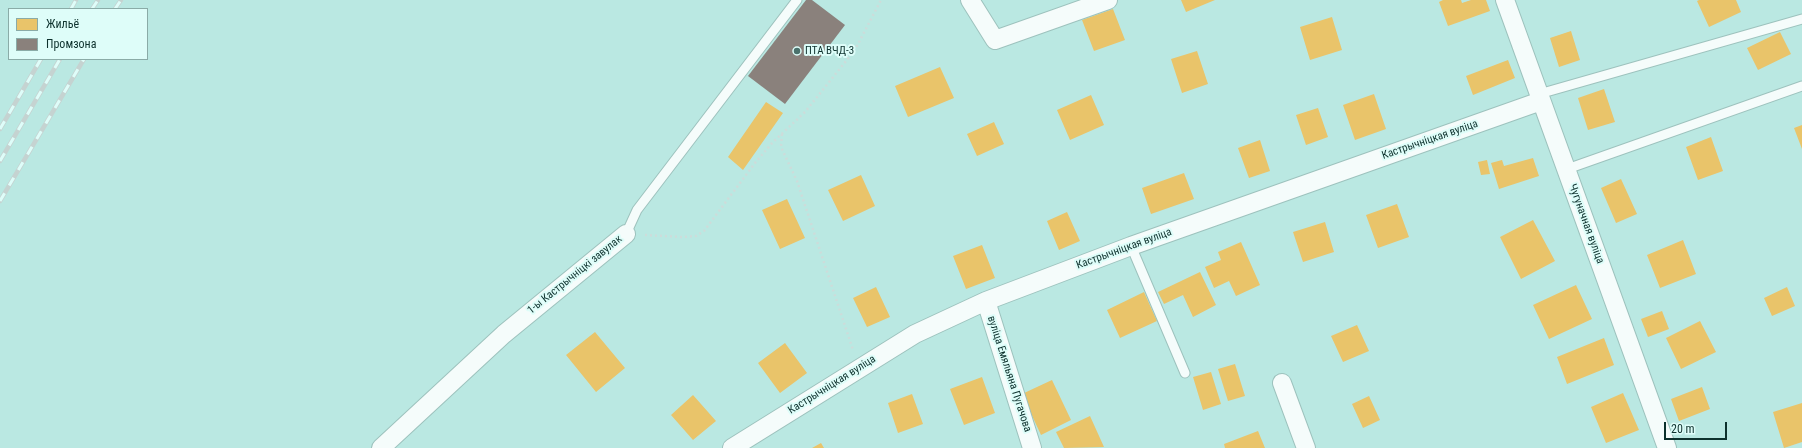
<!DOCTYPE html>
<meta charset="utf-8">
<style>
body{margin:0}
#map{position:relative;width:1802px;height:448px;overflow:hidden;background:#bae8e2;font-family:"Roboto Condensed",sans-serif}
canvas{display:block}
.legend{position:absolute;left:8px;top:8px;width:140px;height:52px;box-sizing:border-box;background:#defdf9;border:1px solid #8aaba7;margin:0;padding:5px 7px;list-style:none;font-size:12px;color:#0d312d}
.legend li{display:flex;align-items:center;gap:8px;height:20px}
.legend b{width:20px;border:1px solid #8aaba7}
.scale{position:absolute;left:1664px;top:422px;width:63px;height:18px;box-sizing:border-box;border:2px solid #0d312d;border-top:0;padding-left:5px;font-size:12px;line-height:14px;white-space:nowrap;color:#0d312d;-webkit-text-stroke:3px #defdf9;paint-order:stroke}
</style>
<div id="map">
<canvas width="1802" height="448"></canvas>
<ul class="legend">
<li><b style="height:11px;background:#e9c46a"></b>Жильё</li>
<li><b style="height:11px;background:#8a817c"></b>Промзона</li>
</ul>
<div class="scale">20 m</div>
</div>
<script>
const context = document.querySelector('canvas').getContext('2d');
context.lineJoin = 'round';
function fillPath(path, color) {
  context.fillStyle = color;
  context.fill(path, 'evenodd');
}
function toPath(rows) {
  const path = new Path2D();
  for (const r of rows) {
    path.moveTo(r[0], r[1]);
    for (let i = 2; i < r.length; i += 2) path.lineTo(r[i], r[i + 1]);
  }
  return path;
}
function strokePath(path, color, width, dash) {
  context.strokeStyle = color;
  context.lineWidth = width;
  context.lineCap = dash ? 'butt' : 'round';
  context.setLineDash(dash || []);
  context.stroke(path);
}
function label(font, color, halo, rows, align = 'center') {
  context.font = font + ' "Roboto Condensed",sans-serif';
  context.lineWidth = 4;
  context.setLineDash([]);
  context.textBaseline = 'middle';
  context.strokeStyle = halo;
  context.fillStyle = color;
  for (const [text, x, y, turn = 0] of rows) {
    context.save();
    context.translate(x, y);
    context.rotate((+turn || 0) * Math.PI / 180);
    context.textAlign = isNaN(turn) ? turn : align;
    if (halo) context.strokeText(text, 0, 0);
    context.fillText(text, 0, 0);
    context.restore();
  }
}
const homes = toPath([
 [1181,0,1215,0,1186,12],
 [1443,0,1461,0,1462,3,1471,0,1486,0,1490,11,1448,26,1439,2],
 [1699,0,1736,0,1741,12,1709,27,1697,1],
 [1113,9,1125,40,1094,51,1082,20],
 [1332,17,1342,50,1310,60,1300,27],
 [1571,31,1580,60,1559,67,1550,38],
 [1780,32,1791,54,1758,70,1747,48],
 [1197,51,1208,84,1182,93,1171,59],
 [1508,60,1515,78,1473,95,1466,76],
 [940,67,954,98,908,117,895,86],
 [1604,89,1615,122,1588,130,1578,98],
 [1374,94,1386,129,1355,140,1343,105],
 [1091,95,1104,125,1070,140,1057,110],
 [766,102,783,113,743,170,728,157],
 [1318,108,1328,137,1306,145,1296,115],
 [994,122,1004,144,977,156,967,134],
 [1802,125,1802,149,1794,128],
 [1711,137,1723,171,1698,180,1686,147],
 [1260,140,1270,171,1249,178,1238,148],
 [1533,158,1539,176,1499,189,1491,163,1502,160,1504,166],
 [1487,160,1490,174,1481,175,1478,162],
 [1184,173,1194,199,1151,214,1142,188],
 [861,175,875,206,843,221,828,190],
 [1621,179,1637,214,1616,223,1601,188],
 [787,199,805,238,780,249,762,210],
 [1397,204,1409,237,1378,248,1366,215],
 [1067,212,1080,241,1059,250,1047,221],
 [1533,220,1555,261,1521,279,1500,237],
 [1325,222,1334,252,1303,262,1293,232],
 [1683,240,1696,274,1660,288,1647,255],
 [1241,242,1260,285,1236,296,1229,281,1214,288,1205,267,1221,260,1218,252],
 [982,245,995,278,966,289,953,256],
 [1200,272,1216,305,1193,317,1183,295,1164,304,1158,292],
 [1576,285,1592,319,1549,339,1533,305],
 [876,287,890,317,867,327,853,298],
 [1787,287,1795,306,1772,316,1764,298],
 [1144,292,1157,321,1120,338,1107,310],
 [1662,311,1669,329,1648,337,1641,319],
 [1700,321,1716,352,1681,369,1666,338],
 [1357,325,1369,351,1343,362,1331,336],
 [595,332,625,368,596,392,566,355],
 [1604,338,1614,365,1567,384,1557,357],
 [785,343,807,373,780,393,758,363],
 [1235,364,1245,396,1228,401,1218,369],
 [1211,372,1221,404,1203,410,1193,377],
 [982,377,995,413,964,425,950,389],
 [1052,380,1071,420,1041,435,1022,394],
 [1702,387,1710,409,1679,421,1671,399],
 [1623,393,1639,430,1606,443,1591,407],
 [912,394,923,424,898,433,888,403],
 [693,395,716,421,693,440,671,415],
 [1369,396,1380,420,1363,428,1352,404],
 [1802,403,1802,442,1784,448,1773,412],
 [1090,416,1104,447,1064,448,1056,432],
 [1258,431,1265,448,1225,448,1224,444],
 [821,443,824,448,812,448]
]);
const industry = toPath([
 [806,0,812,0,845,25,785,104,748,76]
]);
const path = toPath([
 [782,134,781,147,797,181,853,350],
 [645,235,682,237,696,236,704,231,755,163,773,142,805,112,846,61,857,46,881,0]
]);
const lane = toPath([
 [1539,94,1802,19],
 [1567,169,1802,86],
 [626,234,637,210,797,0],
 [1131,246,1185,373]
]);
const street = toPath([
 [970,0,995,40,1108,0],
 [1505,0,1667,448],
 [986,301,1032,448],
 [1282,383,1306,448],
 [381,448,504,334,626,234],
 [732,448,915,334,986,301,1131,246,1541,101]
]);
const rail = toPath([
 [71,9,76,0],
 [92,9,98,0],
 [115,9,121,0],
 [0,129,41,59],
 [0,161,60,59],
 [0,201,84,59]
]);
const markers = [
 [797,51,4,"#4a716c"]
];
const poiNames = [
 ["ПТА ВЧД-3",805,51]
];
const streetNames = [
 ["Кастрычніцкая вуліца",1430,140,-19],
 ["Чугуначная вуліца",1586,224,70],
 ["Кастрычніцкая вуліца",1124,249,-20],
 ["1-ы Кастрычніцкі завулак",575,275,-39],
 ["вуліца Емяльяна Пугачова",1009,374,72],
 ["Кастрычніцкая вуліца",832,385,-32]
];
fillPath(homes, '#e9c46a');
fillPath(industry, '#8a817c');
strokePath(lane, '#9dc2bd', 11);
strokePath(street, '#9dc2bd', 20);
strokePath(path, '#cddcda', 2.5, [2, 3]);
strokePath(lane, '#f5fcfb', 9);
strokePath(street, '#f5fcfb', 18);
strokePath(rail, '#c5d3d1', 4.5);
strokePath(rail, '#defdf9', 3, [9]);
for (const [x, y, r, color] of markers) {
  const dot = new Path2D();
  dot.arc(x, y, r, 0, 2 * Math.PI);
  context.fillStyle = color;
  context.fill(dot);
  strokePath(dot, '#defdf9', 1.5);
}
label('11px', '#0d312d', '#defdf9', poiNames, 'left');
label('11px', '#0d312d', '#defdf9', streetNames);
</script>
